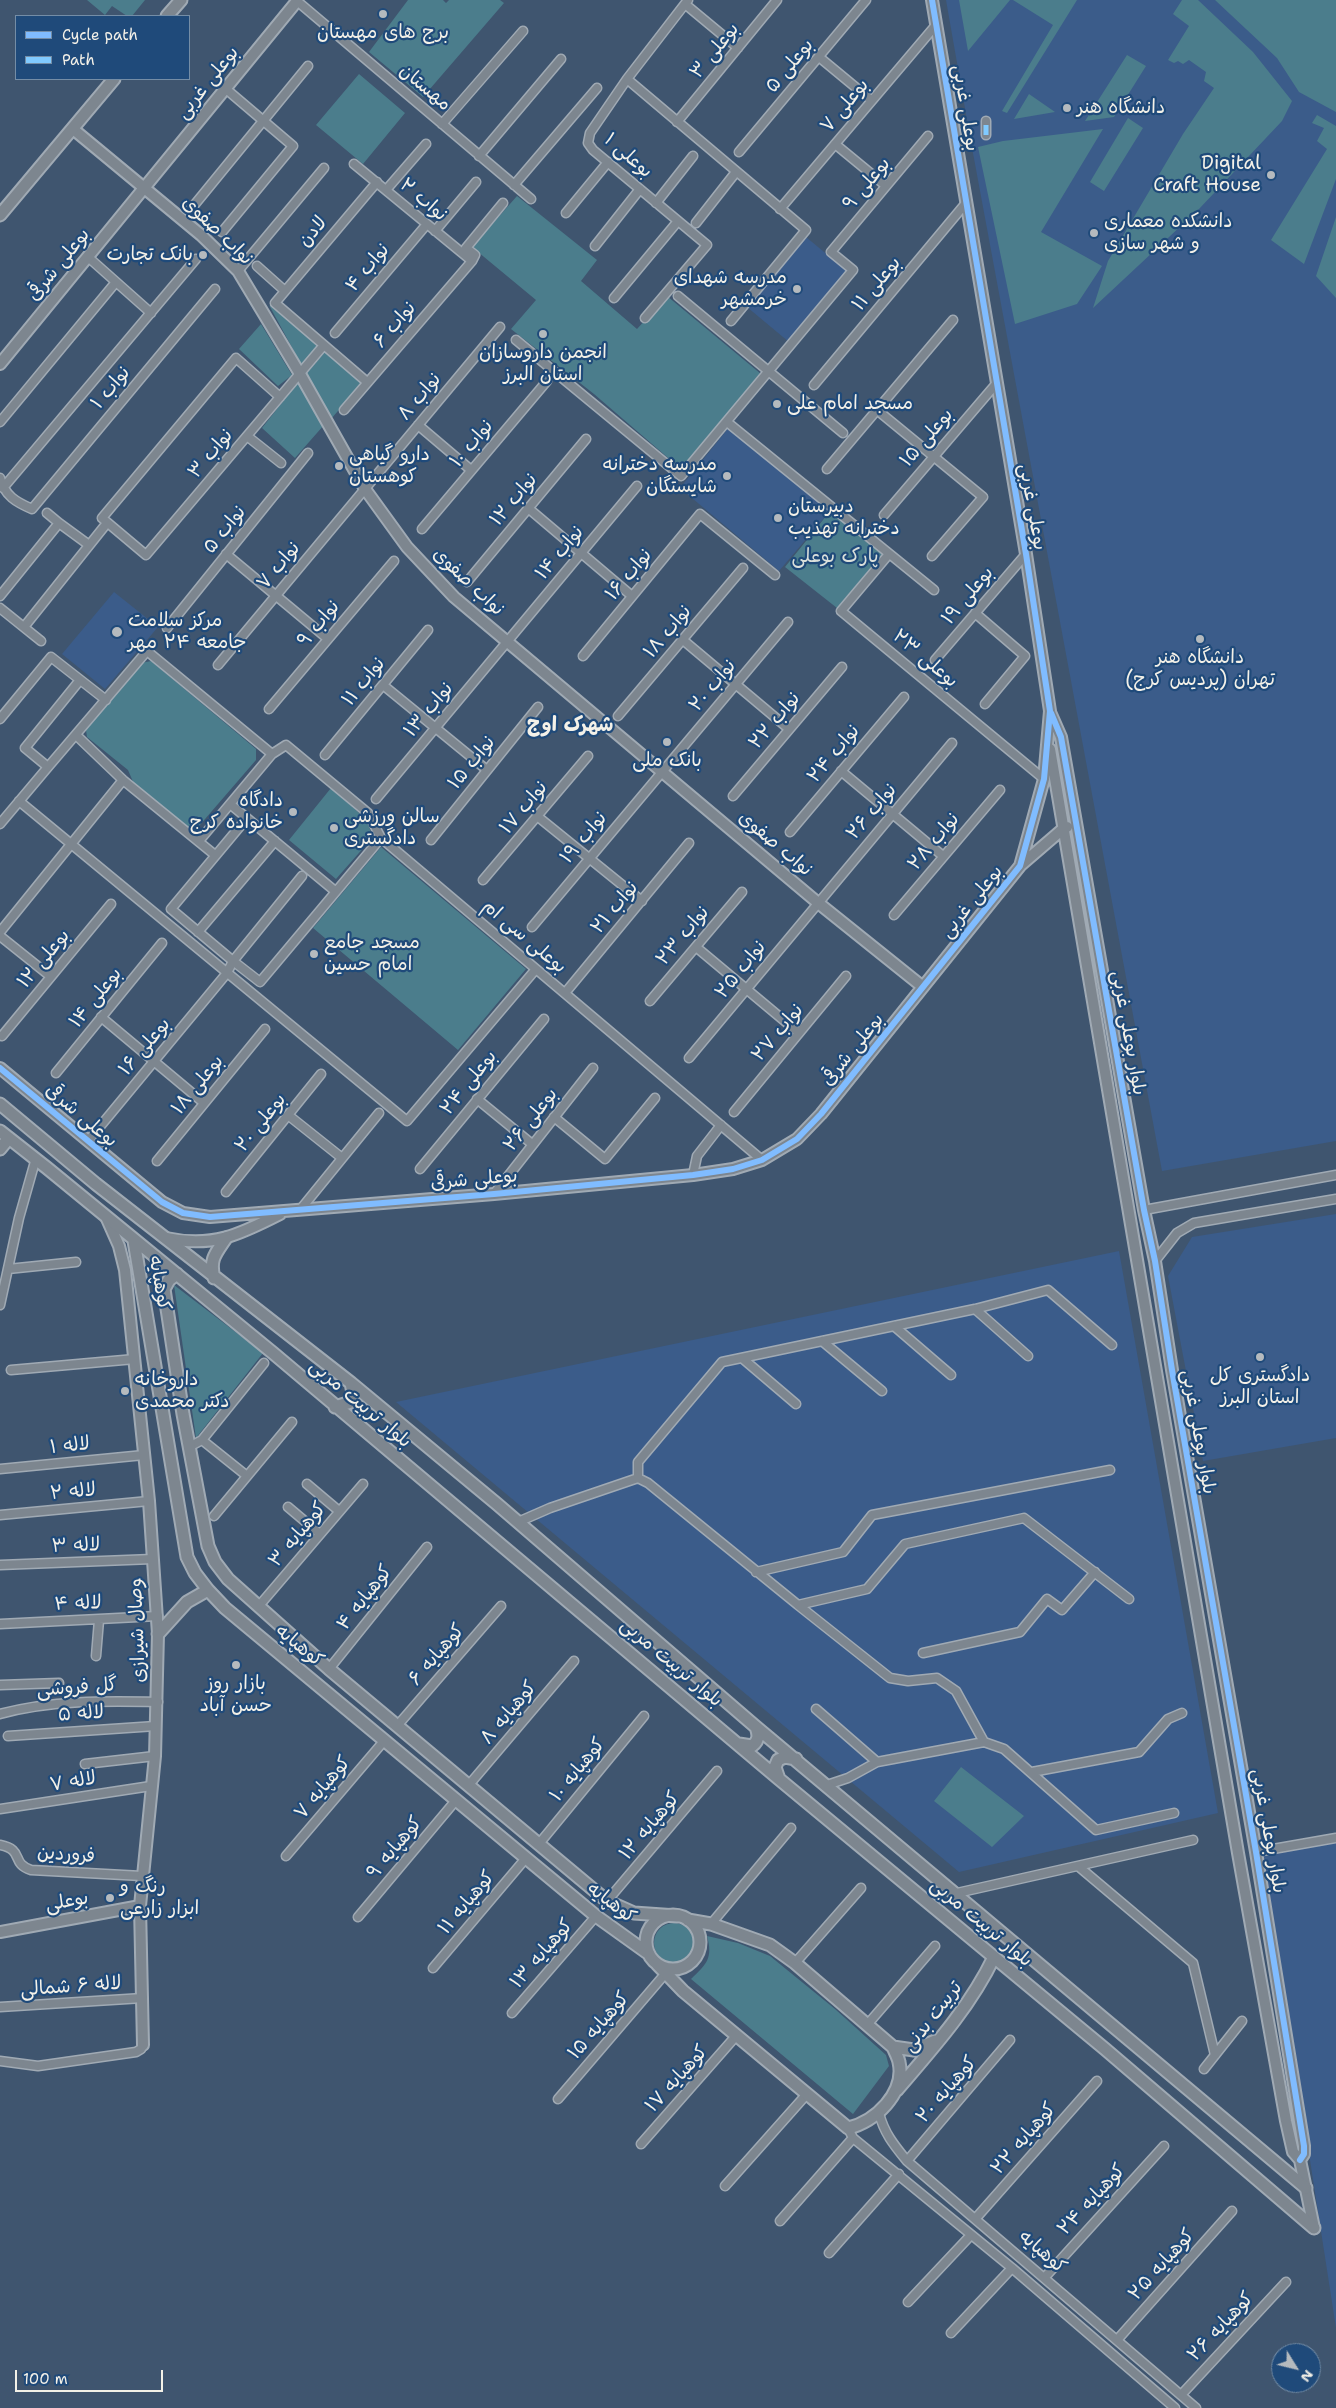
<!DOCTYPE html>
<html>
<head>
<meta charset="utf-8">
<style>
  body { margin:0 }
  #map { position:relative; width:1336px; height:2408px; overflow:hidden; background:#3f556f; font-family:"Shantell Sans",sans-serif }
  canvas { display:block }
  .legend { position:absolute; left:15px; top:15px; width:175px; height:65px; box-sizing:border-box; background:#1f4a7a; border:1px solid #748da6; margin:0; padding:6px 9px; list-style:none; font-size:15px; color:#f4f1e8 }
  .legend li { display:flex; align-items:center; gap:10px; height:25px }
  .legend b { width:25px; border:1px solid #748da6 }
  .north { position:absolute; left:1271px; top:2343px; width:50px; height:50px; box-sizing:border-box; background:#1f4a7a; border:1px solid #748da6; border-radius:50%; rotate:126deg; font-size:14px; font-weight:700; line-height:20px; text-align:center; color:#f4f1e8 }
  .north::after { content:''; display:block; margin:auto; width:18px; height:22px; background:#b5babe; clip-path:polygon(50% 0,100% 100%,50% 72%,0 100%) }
  .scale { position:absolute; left:15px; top:2370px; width:148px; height:22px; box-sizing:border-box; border:2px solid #f4f1e8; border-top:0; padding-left:6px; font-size:15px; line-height:18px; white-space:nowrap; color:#f4f1e8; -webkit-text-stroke:4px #1f4a7a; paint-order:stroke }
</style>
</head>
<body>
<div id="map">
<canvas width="1336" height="2408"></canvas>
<ul class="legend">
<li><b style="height:6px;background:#80bcff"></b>Cycle path</li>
<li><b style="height:6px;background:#80caff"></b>Path</li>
</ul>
<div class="north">N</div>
<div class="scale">100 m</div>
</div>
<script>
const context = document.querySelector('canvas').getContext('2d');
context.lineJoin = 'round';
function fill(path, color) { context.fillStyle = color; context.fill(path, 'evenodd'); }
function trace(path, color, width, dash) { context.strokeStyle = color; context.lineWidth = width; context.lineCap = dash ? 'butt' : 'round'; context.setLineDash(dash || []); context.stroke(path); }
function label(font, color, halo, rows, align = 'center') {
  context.font = font + ' "Shantell Sans","Playpen Sans Arabic",sans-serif'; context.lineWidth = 4.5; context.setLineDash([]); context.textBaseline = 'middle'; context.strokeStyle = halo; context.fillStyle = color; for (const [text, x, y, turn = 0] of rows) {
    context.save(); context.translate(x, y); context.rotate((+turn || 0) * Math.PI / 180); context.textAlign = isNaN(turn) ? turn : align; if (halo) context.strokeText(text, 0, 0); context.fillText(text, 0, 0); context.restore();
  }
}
fill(new Path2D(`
  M946,0h390v1141l-174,30 -192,-1034z
  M806,237l41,34 -58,71 -42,-35z
  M730,426l101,84 -52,61 -99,-83z
  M114,592l44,35 -53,62 -43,-35z
  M1336,1214v224l-133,23 -35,-185 24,-39z
  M1119,1251l99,562 -259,59 -563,-470z
  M1336,1839v489l-74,-478z`), '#3b5c8a');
fill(new Path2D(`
  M87,0h58l-13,16h-5l-15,-10 -7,9z
  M408,0h35l3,3 3,-3h51l4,3 -81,94 -54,-45z
  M959,0h51l-42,51z
  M1013,0h64l-70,113 -5,-2 51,-86z
  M1182,0h16l55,52 39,49 -10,20 -83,88 -106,99 15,-47 75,-127 31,-46 -10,-7 2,-9 -17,-12 -6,4 -5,-3 -4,2 -6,-3 21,-34 -16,-12z
  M1215,0h121v112l-37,-20 -22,-34z
  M1127,55l19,11 -32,51 -29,4z
  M359,74l46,39 -42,51 -47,-39z
  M1029,94l26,18 -41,7z
  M1317,115l19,11v53l-32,85 -33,-24 56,-91 -10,-8 7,-13 -12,-5z
  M1128,118l15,10 -39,63 -14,-9z
  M1103,129l-62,103 61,34 -25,38 -62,20 -37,-177 25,-6z
  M517,196l80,64 -16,21 56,48 30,-33 94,78 -80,95 -87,-75 -83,-65 25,-29 -64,-53z
  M1336,217v81l-20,-22z
  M269,305l50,41 -17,20z
  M261,324l31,51 -14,11 -39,-37z
  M325,352l38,30 -32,37 -25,-45z
  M299,381l25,44 -29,33 -33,-30z
  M831,510l52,43 -46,55 -52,-41z
  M151,661l105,88v11l-57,66 -12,1 -53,-43 -6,-14 -41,-33 -1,-7 55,-67z
  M331,788l35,31 7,18 -37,42 -47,-39z
  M381,847l145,122 -68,81 -145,-122z
  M174,1285l89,68 -67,85z
  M961,1767l63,49 -32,31 -58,-46z
  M654 1943a20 20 0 1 1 40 0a20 20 0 1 1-40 0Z
  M707,1936l31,7 32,13 65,53 51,46 3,11 -36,48 -162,-135c16,-15 22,-21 16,-43z`), '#4b7d8c');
const minor = new Path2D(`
  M297,1l234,198
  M685,4l53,44
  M819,57l52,43
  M627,79l179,151 -75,91
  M677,122l100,-122
  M442,124l81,-93
  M986,135v-14
  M835,144l51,42
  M739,152l127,-152
  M479,156l82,-97
  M354,164l118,97
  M514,185l83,-97
  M386,190l40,-46
  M656,203l37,-47
  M191,209l117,-143
  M780,209l156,-184
  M566,213l42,-51
  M696,223l40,-51
  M435,231l41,-49
  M222,232l71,-86 -67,-57
  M595,246l45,-57
  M88,257l63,56
  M257,266l28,25
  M238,271l86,-103
  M678,296l165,137
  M614,298l64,-77
  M645,318l62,-73 -114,-95 -5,-7 2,-10 37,-54 61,-79
  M335,333l92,-109
  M516,340l165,136 172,-206 -22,-18 97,-116
  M367,382l-92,-79 102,-121
  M814,385l152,-182
  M280,397l-44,-39 -134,160 44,37 178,-210
  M344,410l128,-149 3,-6 -9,-7 37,-45
  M877,410l106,87 -51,59
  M0,422l116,-140
  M727,422l207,168
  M418,425l53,45
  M247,436l34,27
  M827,469l126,-149
  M0,478c5,18 16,24 32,31l183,-220
  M3,488l193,-229
  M528,508l104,88
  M47,513l12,10
  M884,515l112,-131
  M422,529l125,-148
  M226,554l102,85
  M889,554l-48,57 203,168
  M467,582l119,-143
  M0,596l59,-73 30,22
  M0,608l41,33
  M975,613l50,43 -40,48
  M24,627l83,-104
  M167,628l141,-175
  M683,640l106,89
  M583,656l117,-142 75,61
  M935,660l91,-106
  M218,665l282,-338
  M80,680l-55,68 23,19 99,-116 125,103
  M383,685l104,85
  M269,709l125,-148
  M618,716l125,-148
  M0,719l51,-62 55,43
  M76,735l47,45 92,75
  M325,755l103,-125
  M841,771l102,85
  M733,796l109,-129
  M376,799l261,-313
  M19,801l388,320 129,-152
  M230,804l105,87
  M537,816l105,85
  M0,824l48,-57
  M790,832l114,-135
  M431,840l107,-133
  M199,841l73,-87 14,-9 82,68 13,25 381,322
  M302,876l-69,85 27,21 121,-144
  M483,880l105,-124
  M894,915l106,-125
  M532,927l256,-305
  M0,932l123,-152
  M198,932l77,-91
  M0,936l50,40
  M696,947l103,86
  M565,993l124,-150
  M650,1001l92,-109
  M101,1017l103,86
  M2,1036l109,-132
  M689,1058l263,-315
  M56,1073l106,-130
  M477,1099l55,45
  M734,1112l112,-136
  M288,1115l54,43
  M554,1117l51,42 50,-61
  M88,1141l139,-168 6,-12 -62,-52 76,-91
  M157,1161l108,-132
  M420,1169l124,-150
  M693,1175l4,-19 24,-31
  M226,1192l95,-118
  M494,1194l99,-126
  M300,1210l79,-97
  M1144,1210l192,-35
  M1155,1261l22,-28 17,-10 142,-24
  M8,1269l68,-7
  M0,1305l19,-87 17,-60
  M975,1309l53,47
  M894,1326l57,49
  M822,1341l60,50
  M742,1358l54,46
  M11,1370l124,-11
  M202,1440l45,36
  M189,1447l13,-7 62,-77
  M0,1469l144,-14
  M638,1478v-16l84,-100 253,-53 73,-19 64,55
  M307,1484l32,27
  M288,1507l32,27
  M0,1515l149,-14
  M214,1516l78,-94
  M518,1522l32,-14 88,-30 10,5 150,122 69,-16 38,-45 119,-26 105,81
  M0,1565l153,-6
  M756,1572l87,-20 29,-37 238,-45
  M798,1605l92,73 18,3 29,-3 19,13 28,51
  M258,1607l105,-123
  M0,1624l158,-8
  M923,1653l97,-21 27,-33 15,11 33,-38
  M96,1656l3,-36
  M329,1669l98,-122
  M0,1685l59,-2
  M816,1709l61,53
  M0,1714c51,-14 105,-13 158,-12
  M397,1726l104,-120
  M8,1736l148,-10
  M85,1764l70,-8
  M1032,1772l107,-20 29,-33 14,-6
  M827,1785l21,-7 29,-16 107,-20 20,7 92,81 78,-17
  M468,1786l106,-125
  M0,1809l151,-23
  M0,1845c25,5 10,18 31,25l111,6
  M538,1845l106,-129
  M1256,1852l80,-14
  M286,1856l98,-115
  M1078,1866l115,97 22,92
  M957,1893l236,-53
  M607,1901l110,-130
  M358,1917l99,-118
  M711,1924l80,-96
  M795,1963l66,-75
  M433,1968l93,-110
  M0,2007l143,-9
  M512,2013l84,-97
  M867,2025l68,-79
  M0,2061l38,5 98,-14 5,-3 2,-4
  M1204,2069l38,-48
  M558,2099l107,-125
  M879,2113c5,20 15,32 28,48l289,247
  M848,2128l5,10 159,130 163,140
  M641,2144l95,-108
  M907,2161l103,-121
  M725,2186l81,-91
  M976,2218l121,-137
  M780,2221l73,-83
  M829,2253l70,-79
  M1045,2277l119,-131
  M908,2302l63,-67
  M951,2333l61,-65
  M1117,2340l115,-129
  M1181,2395l105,-113`);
const tertiary = new Path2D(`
  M73,129l128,106 37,36 62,103 65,115 42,58 47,50 363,305 106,85
  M0,364l297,-363
  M1050,712l11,25 83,473 11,51 17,109 84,482 48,294v8l-4,6
  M1050,749l188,1104 48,268 7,31 7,8
  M1021,865l43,-37 3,-1
  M0,1068l162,134 21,11 27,4 284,-23 199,-19 40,-6 29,-9 35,-21 24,-25 199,-248 24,-87 6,-68 -24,-157 -94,-554
  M107,1219l12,27 6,24 24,231 9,133 -3,122 -15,150 3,139
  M166,1238c46,10 73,-3 114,-24
  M0,1932l140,-26
  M1300,2160l14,68`);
const secondary = new Path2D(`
  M167,16l14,-16
  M0,215l114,-136
  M0,1104l96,80 255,199 146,121 259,223 550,461
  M0,1131l47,37 226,185 506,426 326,270 209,179
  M0,1149l9,-11
  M134,1241l53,316 8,16 13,17 17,18 301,250 70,58 53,38
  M177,1274l-8,6 -5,9 19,125 25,132 7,16 13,17 101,90 278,232 27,12 43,3
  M214,1278c-5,-19 2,-25 12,-40
  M335,1407l16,-5 2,-9 -2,-10
  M158,1634l29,-32 21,-12
  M739,1744l13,2c7,-5 7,-11 4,-19
  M779,1779l-4,-12 3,-7 7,-3 11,2
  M646 1942a27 27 0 1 1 54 0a27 27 0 1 1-54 0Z
  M657,1964l26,27 165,137c27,-6 58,-35 51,-66 -1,-5 -4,-10 -6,-15l-98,-84 -25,-18 -59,-21 -23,-4
  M893,2047l21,3 21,-9
  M897,2090c36,-42 73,-83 97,-133`);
trace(minor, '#a0aab4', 11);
trace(tertiary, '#a0aab4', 14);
trace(secondary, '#a0aab4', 15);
trace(minor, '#7d868f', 8);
trace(tertiary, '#7d868f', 10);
trace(secondary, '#7d868f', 11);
trace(new Path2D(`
  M986,135v-14`), '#80caff', 5, [10, 5]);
trace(new Path2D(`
  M1051,713l10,24 83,473 11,51 17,109 84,482 48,294v8l-4,6
  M0,1068l162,134 21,11 27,4 284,-23 199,-19 40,-6 29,-9 35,-21 24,-25 199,-248 24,-87 6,-68 -24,-157 -94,-554`), '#80bcff', 6);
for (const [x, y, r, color] of [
  [383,14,5,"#b5babe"],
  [1067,108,5,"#b5babe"],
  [1271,175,5,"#b5babe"],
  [1094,233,5,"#b5babe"],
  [203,255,5,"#b5babe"],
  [797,289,5,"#b5babe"],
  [543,334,5,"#b5babe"],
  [777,404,5,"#b5babe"],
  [339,466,5,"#b5babe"],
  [727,476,5,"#b5babe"],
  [778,518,5,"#b5babe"],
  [117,632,6,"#b5babe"],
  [1200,639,5,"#b5babe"],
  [667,742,5,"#b5babe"],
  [293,812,5,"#b5babe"],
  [334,828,5,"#b5babe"],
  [314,954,5,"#b5babe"],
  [1260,1357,5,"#b5babe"],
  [125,1391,5,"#b5babe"],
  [236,1665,5,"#b5babe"],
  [110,1898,5,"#b5babe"]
]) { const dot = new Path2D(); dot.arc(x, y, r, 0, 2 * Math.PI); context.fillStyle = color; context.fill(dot); trace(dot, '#1f4a7a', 2); }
label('19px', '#f4f1e8', '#1f4a7a', [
  ["برج های مهستان",383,33,"center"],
  ["دانشگاه هنر",1077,108],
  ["Digital",1261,164,"right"],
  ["Craft House",1261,186,"right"],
  ["دانشکده معماری",1104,222],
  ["و شهر سازی",1104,244],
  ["بانک تجارت",193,255,"right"],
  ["مدرسه شهدای",787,278,"right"],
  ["خرمشهر",787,300,"right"],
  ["انجمن داروسازان",543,353,"center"],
  ["استان البرز",543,375,"center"],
  ["مسجد امام علی",787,404],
  ["دارو گیاهی",349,455],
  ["کوهستان",349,477],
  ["مدرسه دخترانه",717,465,"right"],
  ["شایستگان",717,487,"right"],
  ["دبیرستان",788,507],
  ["دخترانه تهذیب",788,529],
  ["مرکز سلامت",128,621],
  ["جامعه ۲۴ مهر",128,643],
  ["دانشگاه هنر",1200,658,"center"],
  ["تهران (پردیس کرج)",1200,680,"center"],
  ["بانک ملی",667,761,"center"],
  ["دادگاه",283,801,"right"],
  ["خانواده کرج",283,823,"right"],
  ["سالن ورزشی",344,817],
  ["دادگستری",344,839],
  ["مسجد جامع",324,943],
  ["امام حسین",324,965],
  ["دادگستری کل",1260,1376,"center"],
  ["استان البرز",1260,1398,"center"],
  ["داروخانه",135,1380],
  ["دکتر محمدی",135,1402],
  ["بازار روز",236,1684,"center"],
  ["حسن آباد",236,1706,"center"],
  ["رنگ و",120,1887],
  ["ابزار زارعی",120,1909]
], 'left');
label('19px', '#f4f1e8', '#1f4a7a', [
  ["بوعلی ۳",715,51,-51],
  ["بوعلی ۵",790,66,-50],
  ["بوعلی غربی",208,83,-51],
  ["مهستان",425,88,40],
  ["بوعلی ۷",845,106,-50],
  ["بوعلی غربی",965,108,81],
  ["بوعلی ۱",628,156,41],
  ["بوعلی ۹",867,184,-50],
  ["نواب ۲",423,200,40],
  ["نواب صفوی",217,231,44],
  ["لادن",313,232,-50],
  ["بوعلی شرقی",59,265,-51],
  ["نواب ۴",368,268,-50],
  ["بوعلی ۱۱",877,284,-50],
  ["نواب ۶",395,325,-49],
  ["نواب ۱",111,388,-50],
  ["نواب ۸",420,397,-50],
  ["بوعلی ۱۵",927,438,-49],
  ["نواب ۱۰",472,444,-50],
  ["نواب ۳",211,454,-50],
  ["نواب ۱۲",514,500,-50],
  ["بوعلی غربی",1032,507,80],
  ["نواب ۵",225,530,-51],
  ["نواب ۱۴",560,553,-50],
  ["نواب ۷",279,566,-50],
  ["نواب ۱۶",629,575,-50],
  ["نواب صفوی",468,582,43],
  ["بوعلی ۱۹",968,596,-50],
  ["نواب ۹",319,624,-50],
  ["نواب ۱۸",668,632,-50],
  ["بوعلی ۲۳",925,659,40],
  ["نواب ۱۱",364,682,-51],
  ["نواب ۲۰",713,686,-50],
  ["نواب ۱۳",429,710,-50],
  ["نواب ۲۲",775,721,-50],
  ["نواب ۲۴",834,754,-50],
  ["نواب ۱۵",472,763,-51],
  ["نواب ۱۷",524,808,-50],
  ["نواب ۲۶",872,812,-50],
  ["نواب ۱۹",584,838,-50],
  ["نواب ۲۸",934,842,-50],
  ["نواب صفوی",775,844,40],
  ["بوعلی غربی",972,902,-51],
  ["نواب ۲۱",615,908,-50],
  ["نواب ۲۳",683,936,-50],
  ["بوعلی سی ام",524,937,40],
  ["بوعلی ۱۲",44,959,-50],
  ["نواب ۲۵",741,970,-51],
  ["بوعلی ۱۴",96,998,-51],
  ["نواب ۲۷",778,1033,-50],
  ["بلوار بوعلی غربی",1128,1033,80],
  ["بوعلی ۱۶",145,1047,-50],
  ["بوعلی شرقی",853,1050,-51],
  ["بوعلی ۲۴",469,1083,-51],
  ["بوعلی ۱۸",198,1085,-51],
  ["بوعلی شرقی",81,1116,40],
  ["بوعلی ۲۶",531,1120,-52],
  ["بوعلی ۲۰",261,1123,-51],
  ["بوعلی شرقی",474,1180,-5],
  ["کوهپایه",159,1283,80],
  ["بلوار تربیت مربی",360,1404,40],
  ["بلوار بوعلی غربی",1198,1432,80],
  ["لاله ۱",70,1446,-6],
  ["لاله ۲",73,1492,-5],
  ["کوهپایه ۳",298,1535,-50],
  ["لاله ۳",76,1546,-2],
  ["کوهپایه ۴",365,1598,-52],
  ["لاله ۴",78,1604,-2],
  ["وصال شیرازی",138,1630,-92],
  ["کوهپایه",299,1646,39],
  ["کوهپایه ۶",437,1655,-49],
  ["بلوار تربیت مربی",671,1663,40],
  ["گل فروشی",77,1688,-4],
  ["کوهپایه ۸",509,1713,-50],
  ["لاله ۵",81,1714,-4],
  ["کوهپایه ۱۰",578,1770,-51],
  ["لاله ۷",73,1782,-9],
  ["کوهپایه ۷",323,1788,-50],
  ["کوهپایه ۱۲",650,1826,-50],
  ["بلوار بوعلی غربی",1268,1831,80],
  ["کوهپایه ۹",395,1848,-50],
  ["فروردین",66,1855,4],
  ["بوعلی",67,1902,-10],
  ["کوهپایه ۱۱",467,1903,-50],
  ["کوهپایه",611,1903,37],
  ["بلوار تربیت مربی",981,1923,40],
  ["کوهپایه ۱۳",542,1954,-49],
  ["لاله ۶ شمالی",71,1987,-4],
  ["تربیت بدنی",933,2017,-52],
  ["کوهپایه ۱۵",599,2026,-49],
  ["کوهپایه ۱۷",677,2079,-48],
  ["کوهپایه ۲۰",947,2090,-49],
  ["کوهپایه ۲۲",1024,2139,-49],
  ["کوهپایه ۲۴",1092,2200,-47],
  ["کوهپایه",1042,2252,41],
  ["کوهپایه ۲۵",1162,2265,-48],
  ["کوهپایه ۲۶",1221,2327,-47]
]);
label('19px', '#dbe0db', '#1f4a7a', [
  ["پارک بوعلی",835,557]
]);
label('bold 20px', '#f4f1e8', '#1f4a7a', [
  ["شهرک اوج",570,726]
]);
</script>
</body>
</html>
